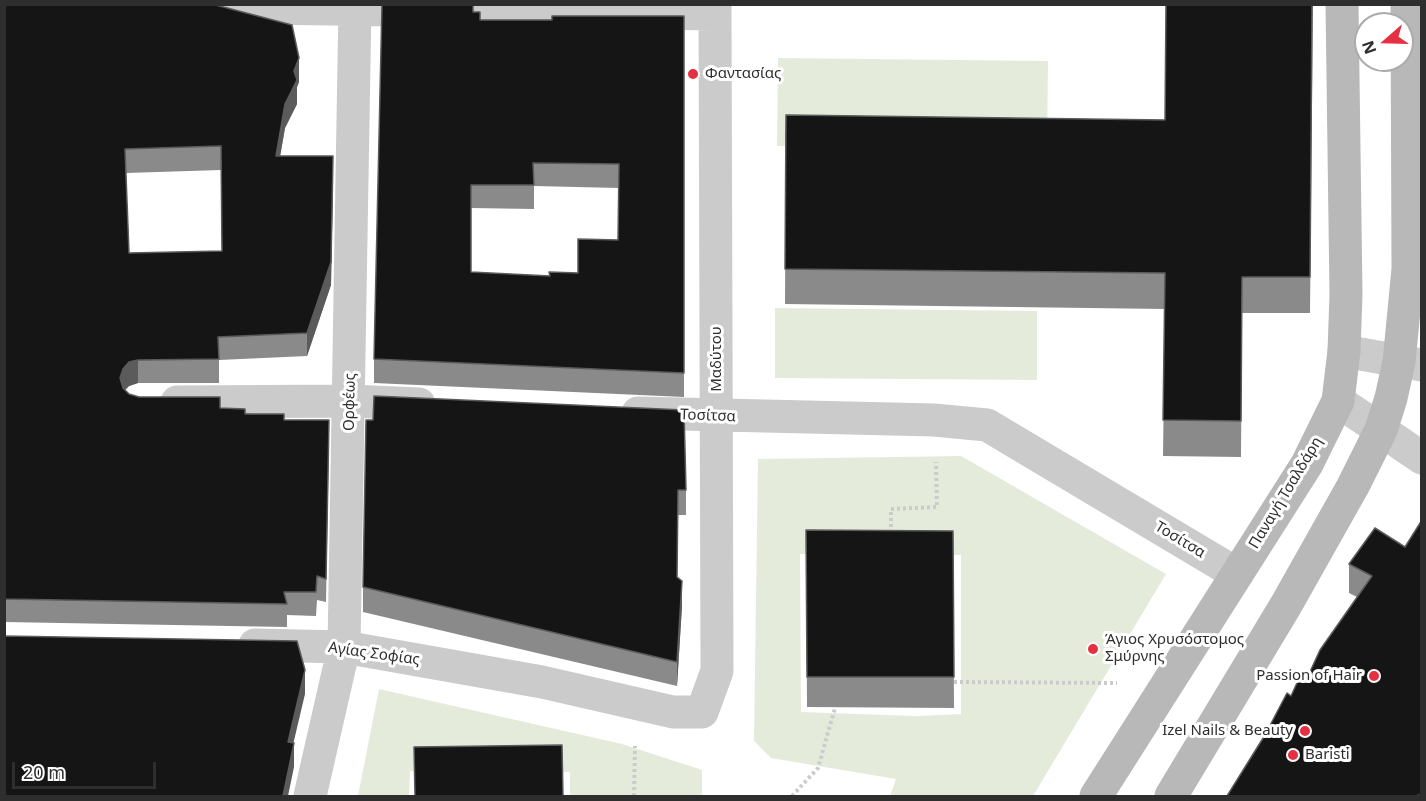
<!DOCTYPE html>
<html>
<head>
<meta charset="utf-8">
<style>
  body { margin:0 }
  #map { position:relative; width:1426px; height:801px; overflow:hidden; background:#fff; font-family:"Noto Sans",sans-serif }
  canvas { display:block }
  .frame { position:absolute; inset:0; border:6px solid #2e2e2e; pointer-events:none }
  .north { position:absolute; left:1354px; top:12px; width:60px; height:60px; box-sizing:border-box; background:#fff; border:2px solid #ababab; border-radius:50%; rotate:250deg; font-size:16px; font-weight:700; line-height:24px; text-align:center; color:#2e2e2e }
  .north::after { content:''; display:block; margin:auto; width:21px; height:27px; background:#e53041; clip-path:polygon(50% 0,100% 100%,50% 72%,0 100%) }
  .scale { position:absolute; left:12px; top:762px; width:144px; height:27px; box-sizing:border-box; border:3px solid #2e2e2e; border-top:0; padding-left:8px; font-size:18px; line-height:21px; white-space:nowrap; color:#2e2e2e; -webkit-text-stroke:4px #fff; paint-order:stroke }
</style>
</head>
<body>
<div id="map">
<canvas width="1426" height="801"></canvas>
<div class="frame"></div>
<div class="north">N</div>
<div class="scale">20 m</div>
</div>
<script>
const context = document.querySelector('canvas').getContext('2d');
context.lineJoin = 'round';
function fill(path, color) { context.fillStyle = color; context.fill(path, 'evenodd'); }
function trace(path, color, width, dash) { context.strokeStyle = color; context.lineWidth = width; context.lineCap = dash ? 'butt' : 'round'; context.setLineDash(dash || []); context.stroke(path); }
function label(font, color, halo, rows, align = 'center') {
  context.font = font + ' "Noto Sans",sans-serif'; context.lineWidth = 6; context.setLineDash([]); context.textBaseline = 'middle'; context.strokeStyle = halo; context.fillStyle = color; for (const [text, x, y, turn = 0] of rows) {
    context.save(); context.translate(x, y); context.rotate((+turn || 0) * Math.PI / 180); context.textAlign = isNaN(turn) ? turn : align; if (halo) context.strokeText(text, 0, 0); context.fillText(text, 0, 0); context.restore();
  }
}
fill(new Path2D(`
  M778,58l270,3 -1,88 -270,-3z
  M775,308l262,3v69l-262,-2z
  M961,456l205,118 -133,222h-143l6,-17 -125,-21 -17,-17 4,-282zM800,554l161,1v159l-45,2 -115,-4z
  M379,689l243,55 80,26v26h-132v-24l-160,-1 -1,25h-51z`), '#e4ebdb');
trace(new Path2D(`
  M891,533v-24l46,-2 -1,-45
  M954,682l163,1
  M634,796l1,-50
  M792,796l26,-28 17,-60`), '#cbcbcb', 4, [3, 3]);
trace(new Path2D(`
  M177,7l538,7
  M1344,351l78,14
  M1338,401l84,57
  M177,402l173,-1 69,3
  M638,413l296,7 53,5 250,149
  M255,645l89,2 198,35 131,30h29l15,-41 -2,-667
  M310,796l34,-149 11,-643`), '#cbcbcb', 33);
trace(new Path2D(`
  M1096,796l211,-332 31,-63 6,-50 2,-56 -4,-291
  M1171,796l115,-191 67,-119 28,-56 10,-32 8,-36 9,-93 -1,-265`), '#b8b8b8', 33);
fill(new Path2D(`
  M4,4l295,78 -2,5v17l-12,24 -5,28 53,24 -2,105 -24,71 -88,4v23h-81l-9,3 -4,4 4,4 10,3 81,11 64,12 45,24 -3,158 -9,-2 -1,16 -29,-1v12l-283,-5zM221,170l1,81 -93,2 -3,-80z
  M1313,4l-3,309h-68l-1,144 -78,-1 2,-147 -380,-5 1,-189 379,5z
  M473,12l7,8h72l132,-4v381l-310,-14v-24zM534,186l85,2 -1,52 -40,33 -29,3 -78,-4v-64l63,1z
  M373,420l313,70v25h-8l-1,62 5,29 -5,80 -314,-74v-25z
  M806,530l147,1 1,177 -147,-1z
  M1405,547l17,249h-195l64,-100 17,-20 49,-79 -8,-4v-29z`), '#8a8a8a');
fill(new Path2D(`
  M299,58v24l-2,5v17l-12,24 -9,52v-24l9,-52 9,-33z
  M333,180l-2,105 -24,71v-23z
  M138,360v23l-9,3 -6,6 -3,-14 3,-9 6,-7z
  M682,581v25l-5,80v-24z
  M305,670v24l-17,72v-24z
  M294,743v24l-6,29h-5z`), '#5b5b5b');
const building = new Path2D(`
  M4,4h208l80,21 7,33 -5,13 3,9 -12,24 -9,52h57l-2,106 -24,71 -89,4 1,22 -81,1 -9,2 -6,7 -3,9 3,10 6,6 10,3h81v11l25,1v5h39v6h45l-3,159 -9,-3 -1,16h-32l3,12 -283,-5zM221,146l1,105 -93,2 -4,-104z
  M382,4l91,1v7h7v8h72v-4h132v357l-310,-14zM533,163l86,1 -1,76 -40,-1v34l-29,-1 1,4 -79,-4v-87h63z
  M1166,4h146l-2,273h-68l-1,144 -78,-1 2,-147 -380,-4 1,-154 379,5z
  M374,396l310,14 2,80h-8l-1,87 5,4 -5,81 -314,-75 3,-167h7z
  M1422,520v276l-4,-1v1h-191l38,-61 22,-42 4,3 11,-24 6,4 12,-26 52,-74 -23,-12 26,-36 30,19z
  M806,530l147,1 1,146h-147z
  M4,636l293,5 8,29 -17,72 6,1 -11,53h-279z
  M562,745l1,51h-148l-1,-49z`);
fill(building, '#151515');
trace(building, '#5b5b5b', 1.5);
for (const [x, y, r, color] of [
  [693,74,6,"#e53041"],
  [1093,649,6,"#e53041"],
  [1374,676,6,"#e53041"],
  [1305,731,6,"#e53041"],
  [1293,755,6,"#e53041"]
]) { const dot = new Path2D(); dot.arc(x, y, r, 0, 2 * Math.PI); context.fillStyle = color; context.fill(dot); trace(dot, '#fff', 2); }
label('15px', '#2e2e2e', '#fff', [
  ["Φαντασίας",705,74],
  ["Άγιος Χρυσόστομος",1105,640],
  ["Σμύρνης",1105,657],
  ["Passion of Hair",1362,676,"right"],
  ["Izel Nails & Beauty",1293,731,"right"],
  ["Baristi",1305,755]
], 'left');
label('15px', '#2e2e2e', '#fff', [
  ["Μαδύτου",717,359,-90],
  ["Ορφέως",350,402,-89],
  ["Τοσίτσα",708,416,2],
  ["Παναγή Τσαλδάρη",1286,493,-59],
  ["Τοσίτσα",1180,540,31],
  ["Αγίας Σοφίας",374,654,8]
]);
</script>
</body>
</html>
